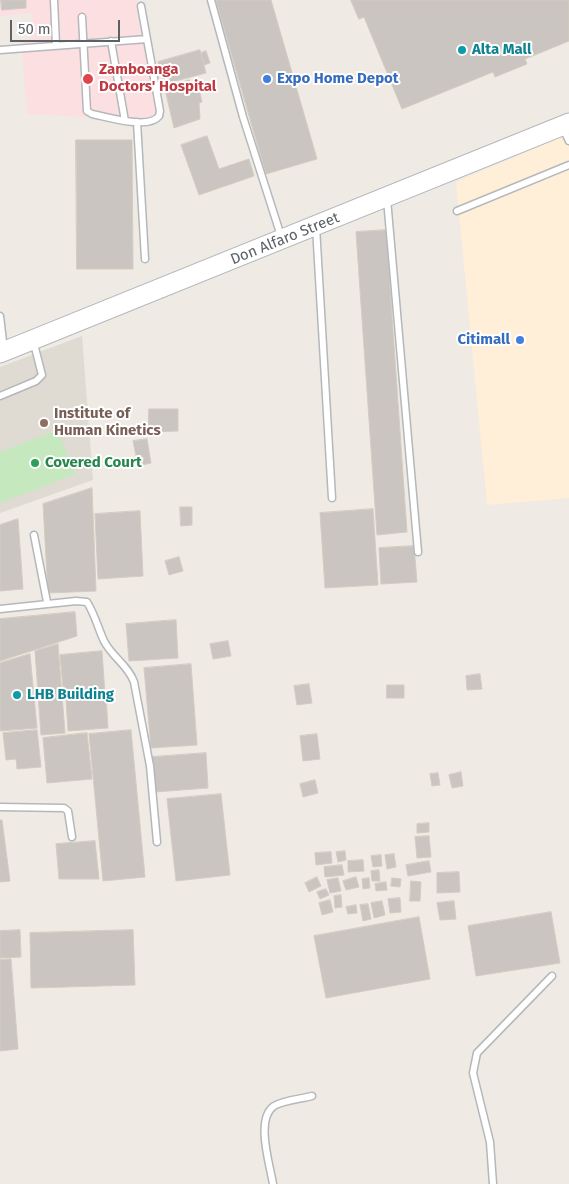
<!DOCTYPE html>
<html>
<head>
<meta charset="utf-8">
<style>
  body { margin:0 }
  #map { position:relative; width:569px; height:1184px; overflow:hidden; background:#efeae3; font-family:"Fira Sans",sans-serif }
  canvas { display:block }
  .scale { position:absolute; left:10px; top:20px; width:110px; height:22px; box-sizing:border-box; border:2px solid #5b6165; border-top:0; padding-left:6px; font-size:15px; line-height:18px; white-space:nowrap; color:#5b6165; -webkit-text-stroke:4px #fff; paint-order:stroke }
</style>
</head>
<body>
<div id="map">
<canvas width="569" height="1184"></canvas>
<div class="scale">50 m</div>
</div>
<script>
const context = document.querySelector('canvas').getContext('2d');
context.lineJoin = 'round';
function fill(path, color) { context.fillStyle = color; context.fill(path, 'evenodd'); }
function trace(path, color, width, dash) { context.strokeStyle = color; context.lineWidth = width; context.lineCap = dash ? 'butt' : 'round'; context.setLineDash(dash || []); context.stroke(path); }
function label(font, color, halo, rows, align = 'center') {
  context.font = font + ' "Fira Sans",sans-serif'; context.lineWidth = 4; context.setLineDash([]); context.textBaseline = 'middle'; context.strokeStyle = halo; context.fillStyle = color; for (const [text, x, y, turn = 0] of rows) {
    context.save(); context.translate(x, y); context.rotate((+turn || 0) * Math.PI / 180); context.textAlign = isNaN(turn) ? turn : align; if (halo) context.strokeText(text, 0, 0); context.fillText(text, 0, 0); context.restore();
  }
}
fill(new Path2D(`
  M569,134v364l-82,7 -31,-323z`), '#ffefd8');
fill(new Path2D(`
  M82,336l11,144 -93,33v-146z`), '#dfdad2');
fill(new Path2D(`
  M0,0h137l25,121 -135,-7 -6,-72 13,-5 -2,-24 -32,3z`), '#fcdfe1');
fill(new Path2D(`
  M57,430l18,44 -75,29v-51z`), '#c6e8be');
const building = new Path2D(`
  M1,0h25v8l-24,2z
  M216,0h55l46,159 -51,15z
  M351,0h218v41l-44,18 2,5 -32,13 -2,-5 -91,37 -38,-92 -5,2z
  M200,50l6,23 -42,11 -6,-22z
  M206,51l4,12 -6,2 -3,-12z
  M189,80l1,3h3l2,6h4l3,13 -3,1 1,16 -26,9 -9,-39z
  M207,136l12,33 30,-10 5,17 -55,19 -18,-50z
  M76,140h56l1,129h-56z
  M386,230l21,302 -30,3 -21,-303z
  M149,409h29v22l-29,1z
  M147,439l4,24 -13,3 -5,-25z
  M92,488l4,103 -48,2 -5,-89z
  M180,507h12v18l-11,1z
  M373,509l5,76 -53,3 -5,-75z
  M140,511l3,65 -45,3 -3,-65z
  M18,519l5,70 -23,2v-66z
  M414,546l3,36 -36,2 -2,-36z
  M179,557l4,14 -14,4 -4,-14z
  M75,612l2,24 -77,25v-42z
  M176,620l2,38 -49,3 -3,-37z
  M228,641l3,15 -18,3 -3,-15z
  M58,644l7,89 -24,2 -6,-84z
  M102,651l3,44 -41,3 -4,-43z
  M30,654l7,74 -37,3v-68z
  M191,664l6,81 -46,3 -7,-80z
  M480,674l2,15 -15,1 -1,-14z
  M309,684l3,19 -15,2 -3,-19z
  M387,685h17v13h-17z
  M106,696l2,32 -40,3 -2,-32z
  M37,730l4,37 -24,2 -1,-10 -10,1 -3,-27z
  M131,730l14,147 -42,4 -14,-147z
  M87,733l5,46 -45,4 -4,-45z
  M317,734l3,25 -17,2 -3,-25z
  M206,753l2,35 -53,4 -3,-35z
  M461,772l2,14 -11,2 -3,-13z
  M438,773l2,12 -8,1 -2,-12z
  M315,780l3,13 -15,4 -3,-13z
  M221,794l9,81 -54,6 -9,-82z
  M0,820h2l8,61 -10,1z
  M429,823v9l-12,1v-9z
  M429,836l2,21 -14,1 -2,-21z
  M95,841l4,38h-40l-3,-35z
  M345,851l1,9 -8,2 -2,-10z
  M331,852l1,11 -16,2 -1,-12z
  M394,854l2,13 -9,2 -2,-14z
  M381,855l1,11 -9,1 -2,-11z
  M363,860l1,11 -16,1v-11z
  M429,861l2,11 -23,4 -2,-11z
  M342,865l2,10 -19,2 -1,-10z
  M379,870l1,11h-8l-1,-10z
  M459,872l1,20 -23,1v-20z
  M317,877l4,9 -12,6 -4,-9z
  M356,877l3,10 -13,3 -3,-9z
  M338,878l3,13 -11,2 -3,-13z
  M369,878l1,10 -7,1 -1,-10z
  M392,878l9,1 -1,8 -9,-1z
  M411,881l10,1 -1,19h-10z
  M386,882l1,8 -11,1 -1,-7z
  M326,889l3,6 -9,4 -3,-7z
  M341,895l1,12 -7,1 -1,-12z
  M400,898l1,14 -11,1 -2,-14z
  M330,900l3,12 -11,3 -3,-12z
  M382,901l3,14 -11,3 -3,-15z
  M454,901l2,18 -16,1 -3,-17z
  M368,904l3,15 -8,2 -3,-16z
  M356,905l1,8 -9,1 -2,-7z
  M551,912l9,51 -84,13 -8,-50z
  M419,917l11,62 -104,19 -12,-62z
  M20,930l1,27 -21,1v-27z
  M133,930l2,55 -104,3 -1,-55z
  M11,959l7,90 -18,2v-91z`);
fill(building, '#cac5c0');
trace(building, '#d4cbc1', 1);
const lane = new Path2D(`
  M54,0l2,45
  M211,0l32,117 38,119
  M82,17l5,94 5,3c15,3 57,16 67,2l1,-5 -19,-105
  M111,41l14,80
  M0,50l147,-11
  M137,122l8,137
  M563,128l6,13
  M387,199l31,353
  M457,211l112,-46
  M316,227l16,271
  M0,316l4,34
  M0,396l36,-15 6,-6 -9,-35
  M34,535l13,67
  M0,609l76,-8 11,1c8,13 11,26 17,39 8,16 24,24 30,41l16,84 7,76
  M0,807l64,1 4,3 4,26
  M273,1184c-3,-19 -18,-65 1,-78 10,-6 27,-7 38,-10
  M493,1184l-3,-42 -17,-69 4,-20 75,-77`);
const secondary = new Path2D(`
  M0,353l569,-230`);
trace(lane, '#b4b8bb', 9);
trace(secondary, '#b2b8bc', 21);
trace(lane, '#fff', 6);
trace(secondary, '#fff', 19);
for (const [x, y, r, color] of [
  [462,50,5,"#0f9aa8"],
  [88,79,6,"#e0444e"],
  [267,79,5,"#3f7fe0"],
  [520,340,5,"#3f7fe0"],
  [44,423,5,"#8d6e63"],
  [35,463,5,"#2e9e5b"],
  [17,695,5,"#0f9aa8"]
]) { const dot = new Path2D(); dot.arc(x, y, r, 0, 2 * Math.PI); context.fillStyle = color; context.fill(dot); trace(dot, '#fff', 2); }
label('bold 15px', '#0d838f', '#fff', [
  ["Alta Mall",472,50],
  ["LHB Building",27,695]
], 'left');
label('bold 15px', '#be3a42', '#fff', [
  ["Zamboanga",99,70],
  ["Doctors' Hospital",99,87]
], 'left');
label('bold 15px', '#366cbe', '#fff', [
  ["Expo Home Depot",277,79],
  ["Citimall",510,340,"right"]
], 'left');
label('15px', '#5b6165', '#fff', [
  ["Don Alfaro Street",285,239,-22]
]);
label('bold 15px', '#785e54', '#fff', [
  ["Institute of",54,414],
  ["Human Kinetics",54,431]
], 'left');
label('bold 15px', '#27864d', '#fff', [
  ["Covered Court",45,463]
], 'left');
</script>
</body>
</html>
